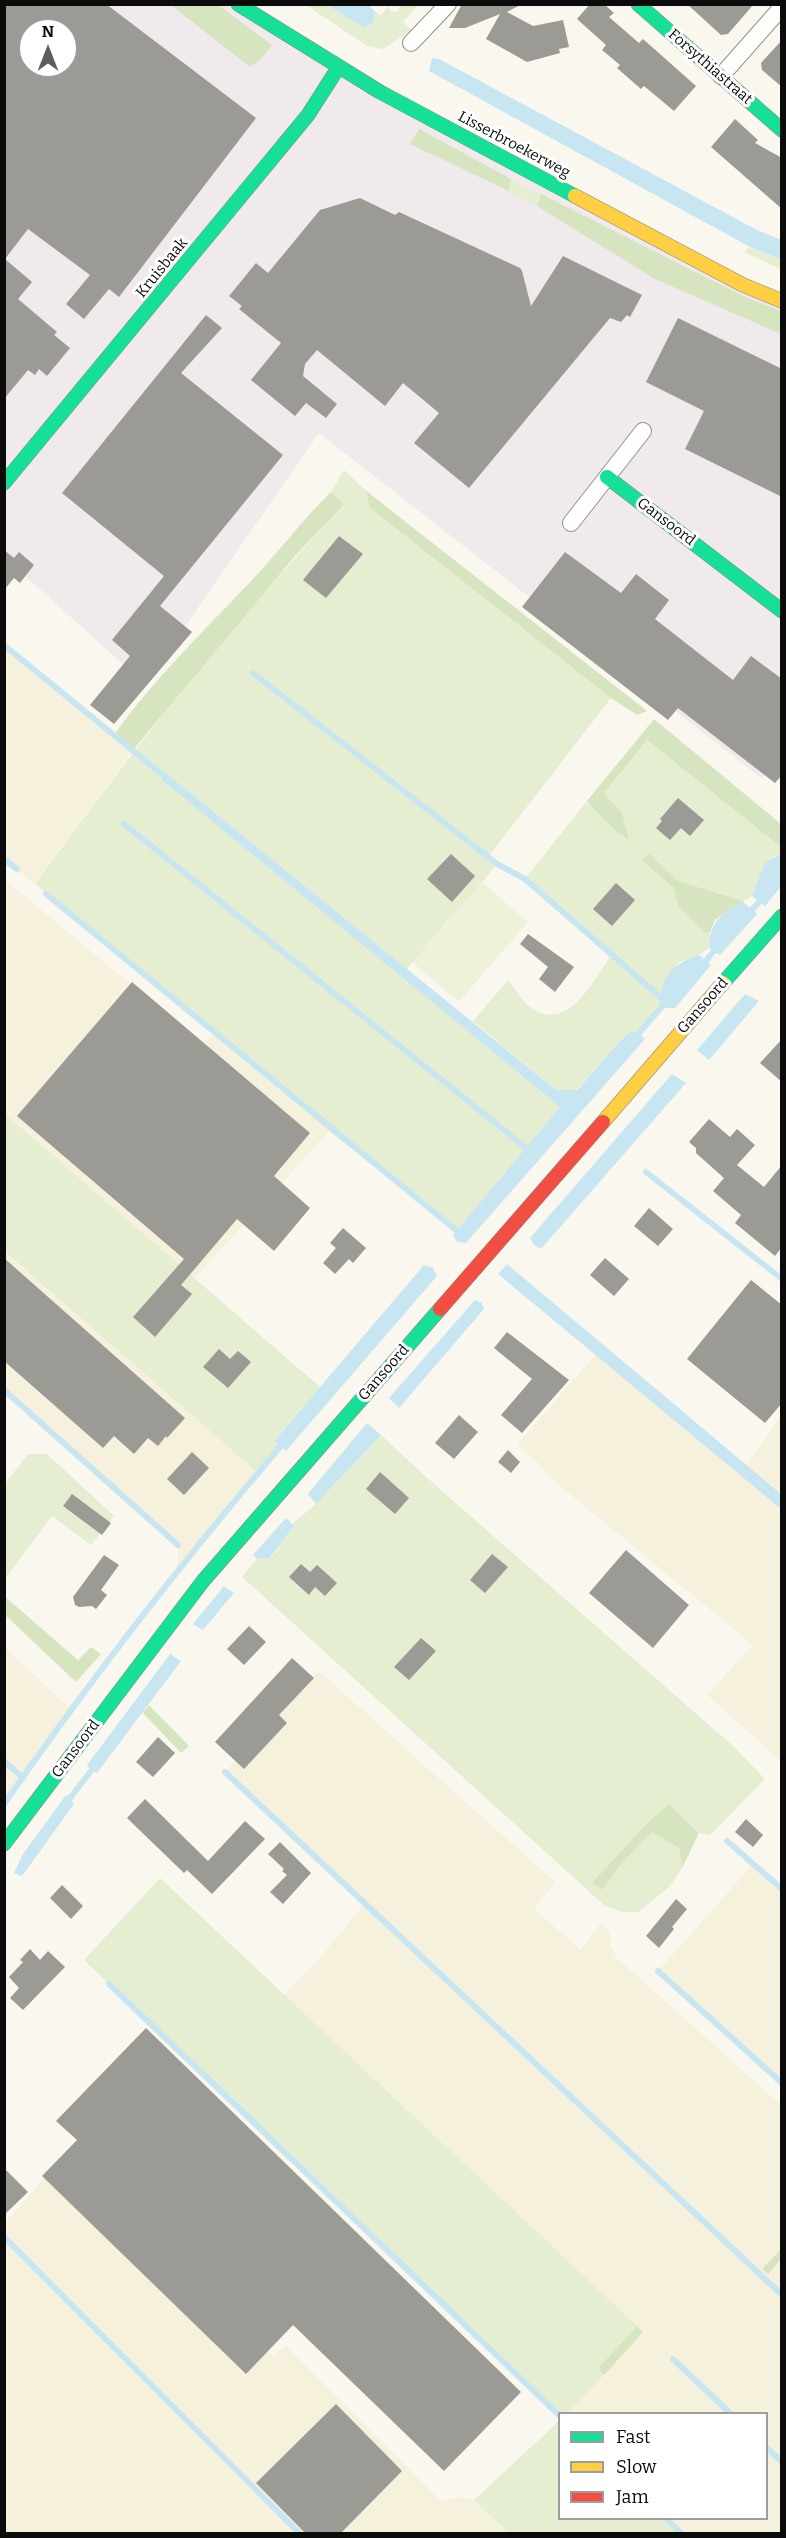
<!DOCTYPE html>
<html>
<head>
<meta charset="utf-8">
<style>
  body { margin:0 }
  #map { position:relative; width:786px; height:2538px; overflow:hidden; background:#faf7ef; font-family:Bitter,serif }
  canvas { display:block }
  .frame { position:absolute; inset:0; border:6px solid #0b0b0b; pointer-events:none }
  .legend { position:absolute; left:558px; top:2412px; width:210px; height:108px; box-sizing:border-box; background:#fff; border:2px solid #9d9d9d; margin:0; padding:8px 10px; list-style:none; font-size:18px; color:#0b0b0b }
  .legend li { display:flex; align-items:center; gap:12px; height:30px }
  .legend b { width:30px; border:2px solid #9d9d9d }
  .north { position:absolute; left:18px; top:18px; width:60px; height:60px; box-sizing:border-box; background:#fff; border:2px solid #9d9d9d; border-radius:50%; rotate:0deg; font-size:16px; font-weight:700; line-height:24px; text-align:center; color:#0b0b0b }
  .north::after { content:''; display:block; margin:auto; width:21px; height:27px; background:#5f5e5b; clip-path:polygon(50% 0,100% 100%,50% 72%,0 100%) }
</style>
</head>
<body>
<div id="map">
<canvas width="786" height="2538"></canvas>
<div class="frame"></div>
<ul class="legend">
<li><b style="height:8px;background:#16e098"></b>Fast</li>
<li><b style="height:8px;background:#ffcf43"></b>Slow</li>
<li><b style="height:8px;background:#f24e42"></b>Jam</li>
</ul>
<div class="north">N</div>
</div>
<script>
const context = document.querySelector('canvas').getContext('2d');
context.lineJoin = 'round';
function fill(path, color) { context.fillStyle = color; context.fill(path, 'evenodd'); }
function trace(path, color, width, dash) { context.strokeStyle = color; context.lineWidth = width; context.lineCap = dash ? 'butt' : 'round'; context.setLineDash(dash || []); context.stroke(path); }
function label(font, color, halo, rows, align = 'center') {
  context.font = font + ' Bitter,serif'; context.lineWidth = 6; context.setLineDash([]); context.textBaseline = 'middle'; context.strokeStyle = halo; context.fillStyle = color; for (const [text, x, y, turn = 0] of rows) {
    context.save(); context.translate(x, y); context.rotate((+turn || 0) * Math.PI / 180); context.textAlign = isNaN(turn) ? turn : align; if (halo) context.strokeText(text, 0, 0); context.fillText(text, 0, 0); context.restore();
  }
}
fill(new Path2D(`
  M5,5h230l546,293 1,465 -21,15 -442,-345 -174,251 -140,-126zM30,30h36v36h-36z`), '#f0eaec');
fill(new Path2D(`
  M4,647l129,103 -99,134 -29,-25z
  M4,879l198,165 10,-10 117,97 -135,148 -189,-165z
  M4,1252l254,221 -80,95v-23l-173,-155z
  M596,1354l185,155v252l-74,-66 46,-50 -205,-169 -12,-15 -19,-16z
  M781,1416v78l-34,-29z
  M5,1647l66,63 -66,94z
  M319,1671l236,211 -21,27 47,41 19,-26 10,8v14l7,12 164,147v428h-99l-16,-14 100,-1v-104l-199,-1 76,-81 -359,-337 35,-36 46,-56 -140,-131z
  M753,1864l25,22 3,-3v197l-123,-109z
  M65,2154l208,202 13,-10 155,155 22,-4 11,3 35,33 -504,1v-311z`), '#f6f1dc');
fill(new Path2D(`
  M306,5h21l37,23 8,-4 4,-11 5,2 8,-10 1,6 8,1 2,-7h18l-15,17 9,8 -29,19 -16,-3z
  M511,179l30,15 -4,12 -28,-15z
  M750,247l31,12v10l-37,-17z
  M344,470l21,20 5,18 241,190 -123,159 9,7 -43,54 -6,2 -41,49 -241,-196 -3,6 397,328 -103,124 -128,-100 -294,-247c96,-131 195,-261 309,-378l-13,-14z
  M647,740l134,107v6c-20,7 -19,26 -28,41 -4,7 -31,18 -38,27 -6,8 -5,18 -6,27l-10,7 -20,7 -15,22 -4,24 -21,25 -9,-1 -13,12 -41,46h-20l-83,-69 35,-41c7,9 15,23 25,29 35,23 60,-28 77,-52l-85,-78 62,-78 22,24 19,14 -6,-26 -18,-20z
  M5,1114l315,273 -46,53 6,7 -22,26 -253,-221z
  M381,1435l44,41 309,271 31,32 -55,56 -11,-2 -30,-29 -23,20 -54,59 10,7 21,-28 29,-30 27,16 3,20 -12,18 -32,26h-17l-17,-7 -362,-328 15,-18 14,-1 23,-32 -1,-3 23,-19z
  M28,1454h19l67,62 -23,29 -39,-29 -47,63v-95z
  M160,1878l477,448 -39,42 6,7 -37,38 -7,1 -1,1 -29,-27 -446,-428z
  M559,2421l1,97 106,1 16,14h-173l-35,-33z`), '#e5eed0');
fill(new Path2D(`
  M171,5h47l54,40 -11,14 -11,8z
  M419,129l92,50 -2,12 -99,-47z
  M541,194l202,102 38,15v23l-126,-55 -118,-73z
  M365,490l282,221 -10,4 -26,-17 -241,-190z
  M331,492l13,13 -49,51 -162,194 -19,-15c40,-56 90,-104 137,-154 28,-29 51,-61 80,-89z
  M654,719l127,105v23l-134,-107 -43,53 18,20 7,27 -20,-15 -22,-24z
  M649,854l29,27 64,20 -27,19 -5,12h-6l-25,-25 -6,-20 -31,-27z
  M4,1596l74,64 13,-13 10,7 -25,28 -71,-67z
  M149,1705l40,41 -8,7 -38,-40z
  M669,1804l30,29 -17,35 -3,-20 -27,-16 -29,30 -21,28 -10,-7 54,-59z
  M781,2249v10l-13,15 -6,-5z
  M637,2326l6,6 -39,43 -6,-7z`), '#d6e4bf');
fill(new Path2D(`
  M482,882l46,40 -69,80 -47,-40z`), '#eef2da');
fill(new Path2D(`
  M327,5h42l7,8 -4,11 -8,4z
  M432,58l7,1 318,171 24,10v19l-31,-12 -321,-176z
  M166,773l390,317h21l40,-46 13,-12 9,1 6,6 -179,204 -9,-1 -4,-7 107,-128 -398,-327z
  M781,853v34l-16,19 -13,-10 13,-33z
  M742,901l15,13 -37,41 -11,-7c2,-29 11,-31 33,-47z
  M699,955l12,10 -36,43h-15c0,-32 11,-43 39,-53z
  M745,994l14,7 -50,59 -12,-10z
  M672,1074l14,9 -145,166 -7,-4 -4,-7z
  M507,1264l274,230v15l-283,-235z
  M424,1265l9,3 4,8 -151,175 -12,-10z
  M475,1300l7,3 2,6 -85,99 -10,-10z
  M367,1423l14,12 -65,69 -8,-10z
  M286,1518l8,8 -24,32 -13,1 -4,-4z
  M224,1586l10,7 -31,37 -10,-6z
  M170,1654l11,7 -84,112 -6,-2 -4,-6z
  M66,1795l8,9 -52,72 -8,-3 9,-19z`), '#c8e6f1');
trace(new Path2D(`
  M4,645l160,131
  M253,673l244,191 28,15 140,122
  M124,824l401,323
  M4,859l13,10
  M46,894l411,337
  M747,915l15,-16
  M701,967l16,-20
  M639,1033l25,-29
  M646,1172l136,107
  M4,1390l174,155
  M4,1761l19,17
  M225,1772l557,523
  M70,1798l21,-27
  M4,1804c86,-124 178,-242 276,-357
  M727,1841l55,48
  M658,1971l124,112
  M109,1984l451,432
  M4,2237l296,297
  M673,2359l58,55
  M766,2447l16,15
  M666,2518l16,16`), '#c8e6f1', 6);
fill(new Path2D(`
  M4,4h102l150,114 -137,179 -10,-8 -25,30 -18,-15 24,-29 -62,-46 -23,30 27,23 -14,17 39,33 -3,3 16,13 -23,28 -8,-7 -4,6 -7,-5 -24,29zM30,30h42l-6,14v22h-36z
  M462,4h60l-15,8 26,14 30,-6 6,27 -10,2 1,4 -33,9 -41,-23 14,-25 -35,14h-16z
  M590,4h14l10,9 -5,4 30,26 4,-4 53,47 -22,25 -30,-25 -3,3 -24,-21 3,-3 -18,-15 4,-5 -29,-26z
  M687,4h67l-26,30 -7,1z
  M782,40v47l-20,-17 -1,-7z
  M735,119l23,21 -3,3 27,15v51l-71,-62z
  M360,198l35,17 4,-3 121,56 2,3 9,35 32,-50 79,39 -12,22 -3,-2 -6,7 -11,-4 -141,170 -55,-45 25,-30 -36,-30 -18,23 -68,-56 -12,14 -2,12 34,28 -11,14 -20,-15 -11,13 -44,-36 30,-37 -42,-34 3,-3 -13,-10 27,-33 12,10 52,-63z
  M206,315l16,13 -41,45 102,82 -123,151 32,26 -78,92 -24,-19 40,-49 -18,-16 52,-64 -102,-83z
  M678,318l104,51v128l-97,-48 19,-38 -58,-29z
  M339,536l24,18 -37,44 -23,-18z
  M4,550l10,8 5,-6 15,13 -14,18 -6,-5 -10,12z
  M565,552l56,41 15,-19 33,26 -14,19 78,61 18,-24 31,23v96l-7,8 -97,-75 -10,12 -146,-113z
  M678,798l26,22 -14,16 -9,-8 -11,12 -14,-12 6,-7 -2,-2z
  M451,854l24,22 -23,26 -25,-23z
  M616,883l19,17 -23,26 -19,-17z
  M528,934l46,33 -19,25 -16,-13 9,-12 -28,-23z
  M132,982l178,151 -36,43 36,32 -36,43 -37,-32 -56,66 11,9 -37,43 -22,-20 51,-58 -167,-143z
  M782,1039v43l-22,-19z
  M709,1119l21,18 7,-8 18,16 -18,20 27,22 18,-22v82l-7,9 -40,-33 6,-8 -28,-24 11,-13 -28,-25v-5l-7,-6z
  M649,1208l24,21 -15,17 -24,-20z
  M343,1228l23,20 -13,15 -4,-4 -14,15 -12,-11 13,-15 -6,-5z
  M4,1258l181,160 -18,20 -1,-2 -8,10 -10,-8 -14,16 -20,-18 -11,12 -99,-87z
  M605,1258l24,21 -15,17 -24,-21z
  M751,1280l31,25v98l-17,20 -78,-64z
  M507,1332l62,48 -47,53 -21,-18 31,-36 -38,-31z
  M219,1349l11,10 8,-8 13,11 -23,26 -25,-21z
  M459,1415l19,17 -24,27 -19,-16z
  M508,1450l12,12 -9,11 -13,-11z
  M192,1452l17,16 -25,27 -17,-16z
  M380,1472l29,26 -14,16 -29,-25z
  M72,1494l39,29 -9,12 -39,-29z
  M626,1550l63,55 -36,43 -64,-55z
  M492,1554l16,13 -23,26 -15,-13z
  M104,1555l15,10 -18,25 6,5 -11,14 -4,-3 -13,1 -4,-2 -2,-8z
  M301,1564l9,8 7,-7 20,18 -12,13 -10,-9 -6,8 -20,-18z
  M249,1626l17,16 -22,23 -17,-16z
  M421,1638l15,13 -27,29 -15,-13z
  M292,1658l22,20 -35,37 8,8 -43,46 -29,-27z
  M158,1737l17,16 -22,24 -17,-15z
  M145,1799l63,62 37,-40 20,18 -53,55 -25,-24 -3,3 -57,-55z
  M746,1819l17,16 -10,12 -18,-15z
  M280,1842l31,31 -28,31 -13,-12 17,-17 -5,-4 2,-2 -16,-15z
  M62,1885l21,21 -12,13 -21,-21z
  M676,1899l11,10 -15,18 2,2 -15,19 -13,-12z
  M30,1949l10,11 8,-9 17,16 -42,43 -13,-12 9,-10 -10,-11 14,-15 -3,-2z
  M146,2028l375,364 -77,79 -151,-146 -47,49 -204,-198 35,-36 -21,-19z
  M4,2168l24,24 -24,23z
  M336,2404l66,67 -62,63h-34l-50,-51z`), '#9c9a95');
const street = new Path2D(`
  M411,43l37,-39
  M721,76l61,-69
  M571,523l72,-92`);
const fast = new Path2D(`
  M238,4l142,88 195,104
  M638,4l144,126
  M607,477l175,134
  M4,483l304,-368 30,-47
  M723,983l59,-67
  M4,1844l199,-263 237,-272`);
const slow = new Path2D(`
  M575,196l168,89 39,16
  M603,1122l120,-139`);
const jam = new Path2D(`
  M440,1309l163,-187`);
trace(street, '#93918e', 18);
trace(fast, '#898884', 15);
trace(slow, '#898884', 15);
trace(jam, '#898884', 15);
trace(street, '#fefefd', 16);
trace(fast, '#16e098', 14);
trace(slow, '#ffcf43', 14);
trace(jam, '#f24e42', 14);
label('15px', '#0b0b0b', '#fff', [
  ["Forsythiastraat",710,67,41],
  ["Lisserbroekerweg",514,145,28],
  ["Kruisbaak",162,268,-51],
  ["Gansoord",666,522,37],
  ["Gansoord",703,1006,-49],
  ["Gansoord",384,1373,-49],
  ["Gansoord",76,1749,-53]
]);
</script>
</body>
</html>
